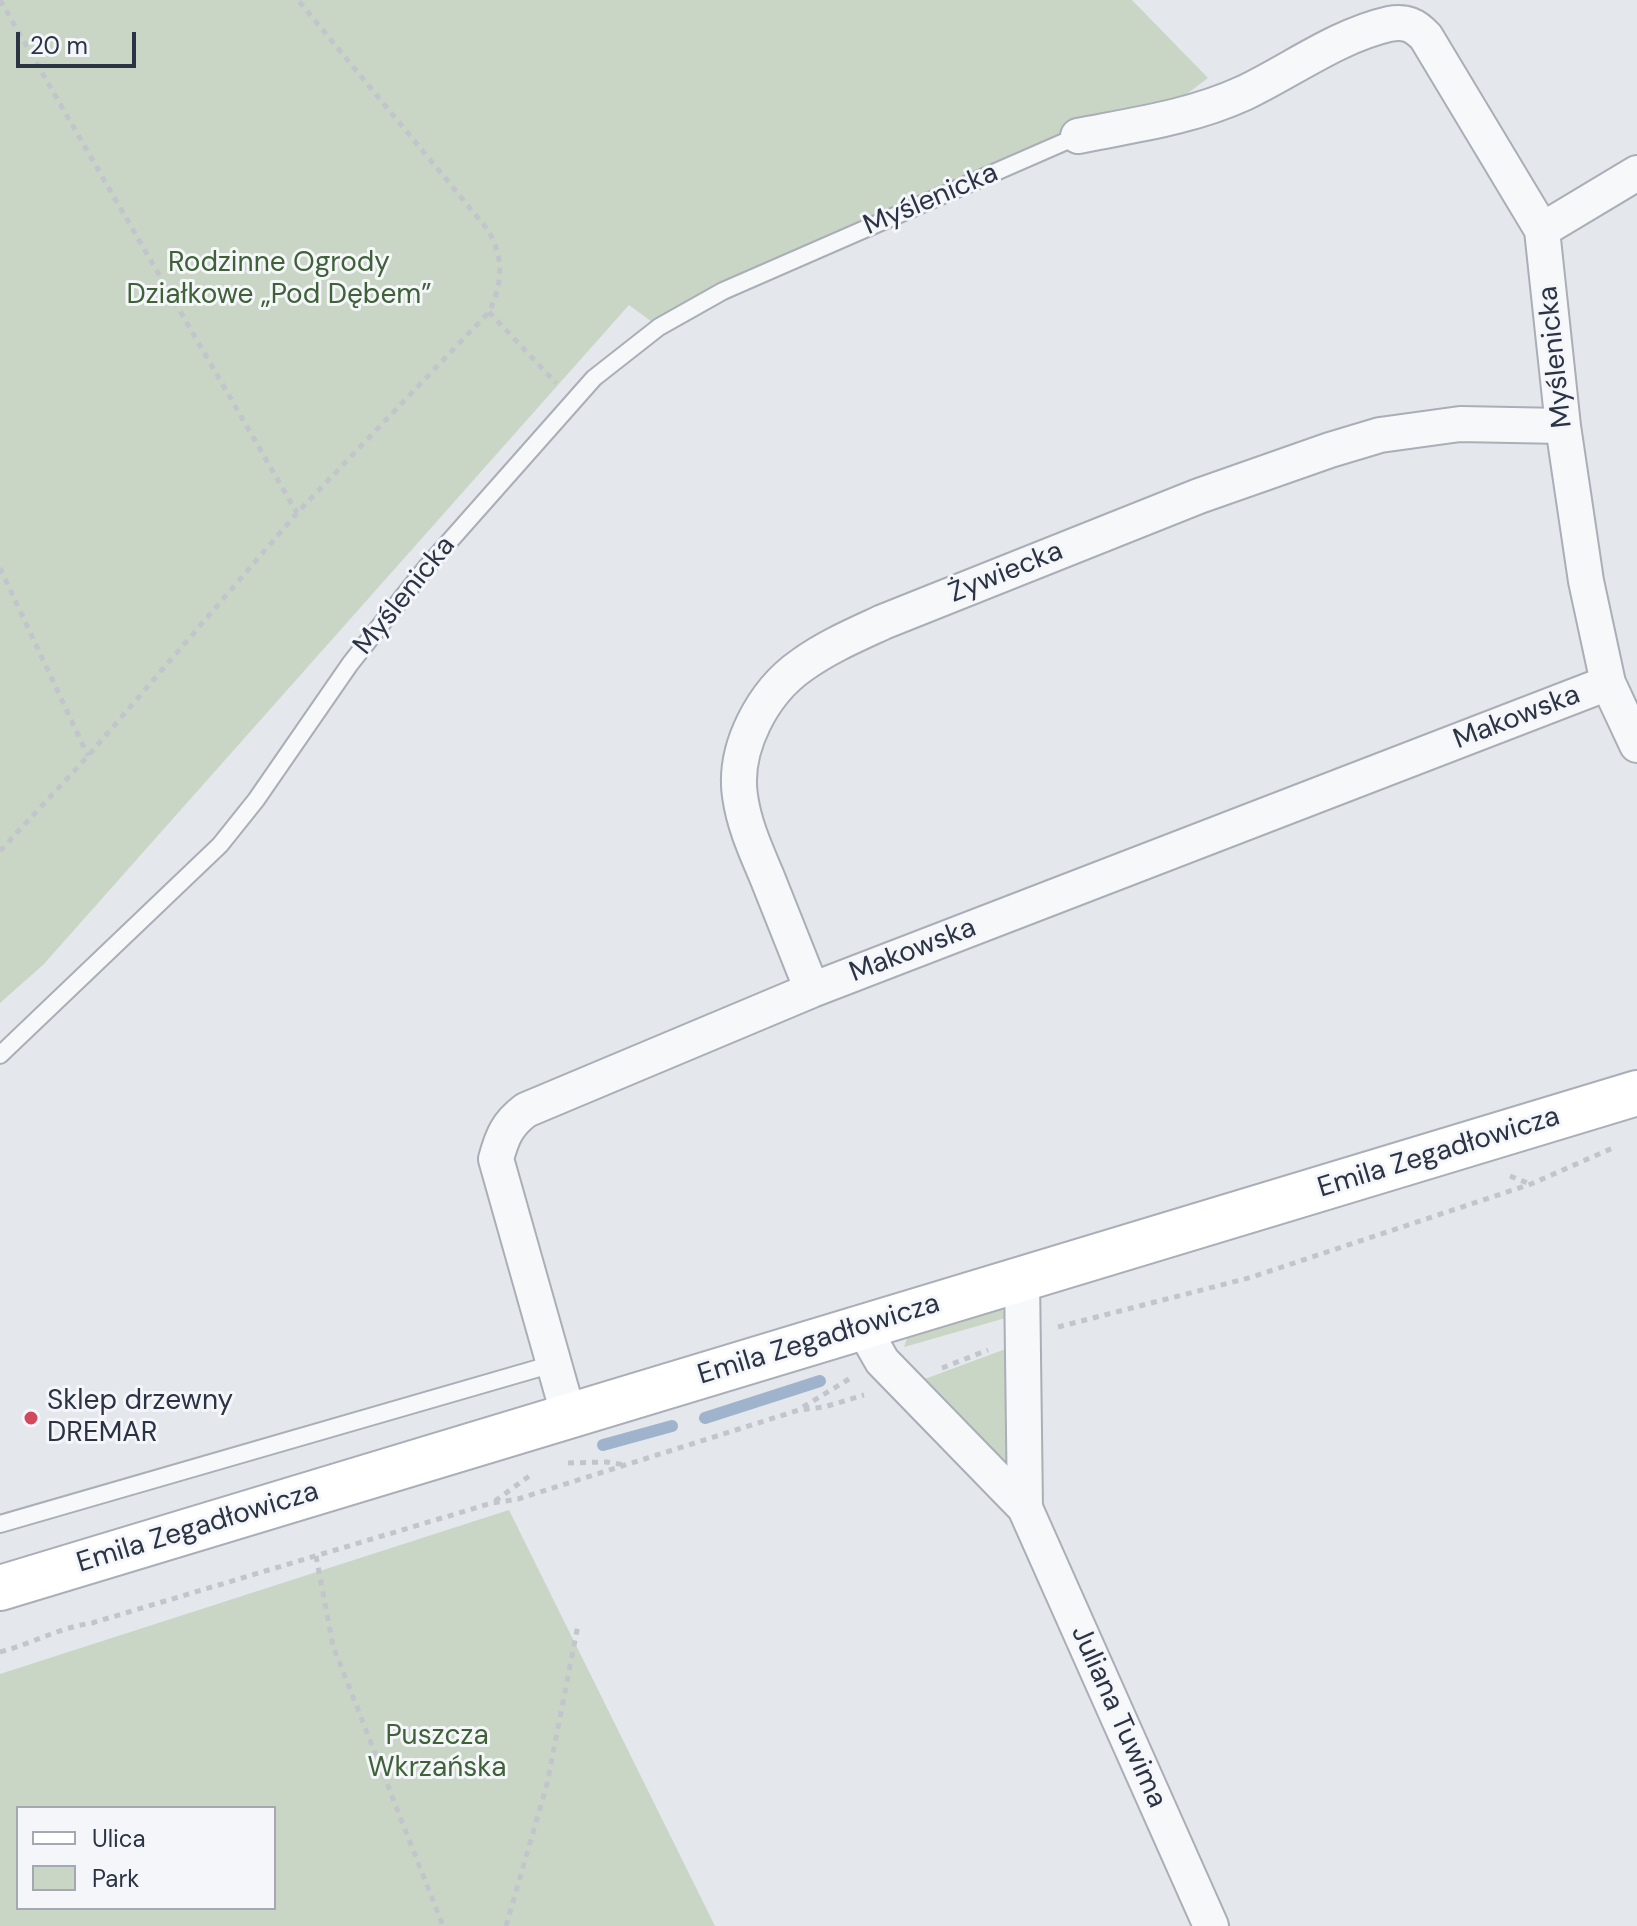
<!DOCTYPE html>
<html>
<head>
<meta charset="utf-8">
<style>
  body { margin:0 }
  #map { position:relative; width:1637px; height:1926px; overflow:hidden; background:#e4e7ec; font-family:"DM Sans",sans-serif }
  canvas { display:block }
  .legend { position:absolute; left:16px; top:1806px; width:260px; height:104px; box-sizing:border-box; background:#f4f6f9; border:2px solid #a4a8b1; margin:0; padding:10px 14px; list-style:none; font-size:24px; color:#2b3445 }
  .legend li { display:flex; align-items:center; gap:16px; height:40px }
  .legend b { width:40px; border:2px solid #a4a8b1 }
  .scale { position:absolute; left:16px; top:32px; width:120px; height:36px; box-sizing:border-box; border:4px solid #2b3445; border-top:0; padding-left:10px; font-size:24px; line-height:28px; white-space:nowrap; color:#2b3445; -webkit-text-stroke:6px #f4f6f9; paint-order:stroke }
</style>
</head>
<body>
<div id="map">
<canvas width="1637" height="1926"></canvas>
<ul class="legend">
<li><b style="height:10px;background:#fff"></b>Ulica</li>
<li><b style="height:22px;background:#c9d6c5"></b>Park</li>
</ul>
<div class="scale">20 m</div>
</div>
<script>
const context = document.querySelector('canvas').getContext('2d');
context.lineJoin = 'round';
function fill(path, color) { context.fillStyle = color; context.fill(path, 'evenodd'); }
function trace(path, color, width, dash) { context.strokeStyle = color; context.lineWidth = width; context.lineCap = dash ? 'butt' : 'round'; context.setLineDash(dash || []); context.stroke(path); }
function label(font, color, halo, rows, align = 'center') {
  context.font = font + ' "DM Sans",sans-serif'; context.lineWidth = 6; context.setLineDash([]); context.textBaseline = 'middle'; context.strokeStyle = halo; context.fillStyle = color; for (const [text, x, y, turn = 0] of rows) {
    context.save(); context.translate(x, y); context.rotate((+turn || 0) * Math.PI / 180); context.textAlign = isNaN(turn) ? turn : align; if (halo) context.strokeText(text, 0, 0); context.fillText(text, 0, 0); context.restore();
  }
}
fill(new Path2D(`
  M0,0h1132l76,78 -59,44 -71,14 -419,191 -30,-22 -586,660 -43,38z
  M999,1307l10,10 -105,30 5,-15z
  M1011,1347l-1,115 -4,3 -84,-85z
  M509,1510l206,416h-715v-252zM18,1808h256v100h-256z`), '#c9d6c5');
trace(new Path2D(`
  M705,1418l115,-37
  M603,1445l69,-19`), '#9fb4cc', 12);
const lane = new Path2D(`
  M0,1055l220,-210 36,-45 94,-136 37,-47 38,-48 169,-191 65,-51 64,-36 355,-155
  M0,1524l553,-160`);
const street = new Path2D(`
  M1078,136c56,-11 114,-19 166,-43 48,-23 93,-57 145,-69 17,-3 26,1 37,13l116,193 21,196 23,155 22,102 29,62
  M1542,230l95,-57
  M812,990c-15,-37 -30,-75 -45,-113 -11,-26 -23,-52 -27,-81 -7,-48 23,-104 62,-131 25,-18 53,-30 81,-43l316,-126 131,-46 50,-15 80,-11 103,2
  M1022,1279l3,229 186,418
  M862,1326l20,35 143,147
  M569,1417l-73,-258c6,-22 11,-35 30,-49l286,-120 796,-307`);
const secondary = new Path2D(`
  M0,1588l1637,-495`);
trace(lane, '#a9aeb7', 20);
trace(street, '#a9aeb7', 38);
trace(secondary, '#a9aeb7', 48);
trace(new Path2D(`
  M0,0l297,513
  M489,312l67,71
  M0,568l88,188
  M0,851l88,-95 209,-243 192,-201c14,-29 15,-54 -1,-82l-190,-230
  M1510,1176l20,8
  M1058,1327l194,-50 279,-93 84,-37
  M942,1368l46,-18
  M803,1407l46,-28
  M568,1463l38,-1 20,3
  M495,1501l37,-27
  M316,1556l17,90 110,280
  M0,1652c34,-9 58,-24 92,-29l400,-120 26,-4 281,-89 25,-3 40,-12
  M506,1926l41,-142 31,-159`), '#c2c5cb', 5, [6, 6]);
trace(lane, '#f7f8fa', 16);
trace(street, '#f7f8fa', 34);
trace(secondary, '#fff', 44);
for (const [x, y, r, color] of [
  [31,1418,8,"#d1495b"]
]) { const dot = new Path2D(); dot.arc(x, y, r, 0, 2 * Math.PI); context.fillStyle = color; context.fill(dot); trace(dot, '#f4f6f9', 3); }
label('28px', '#2b3445', '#f4f6f9', [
  ["Myślenicka",931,200,-23],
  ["Myślenicka",1556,357,-96],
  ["Żywiecka",1006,573,-22],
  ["Myślenicka",405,596,-51],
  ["Makowska",1517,718,-21],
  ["Makowska",913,951,-21],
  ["Emila Zegadłowicza",1439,1153,-17],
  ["Emila Zegadłowicza",819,1340,-17],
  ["Emila Zegadłowicza",198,1528,-17],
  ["Juliana Tuwima",1118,1717,66]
]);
label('28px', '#3f6138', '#f4f6f9', [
  ["Rodzinne Ogrody",279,264],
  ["Działkowe „Pod Dębem”",279,296],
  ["Puszcza",437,1737],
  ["Wkrzańska",437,1769]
]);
label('28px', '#2b3445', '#f4f6f9', [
  ["Sklep drzewny",47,1402],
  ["DREMAR",47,1434]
], 'left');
</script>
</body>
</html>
